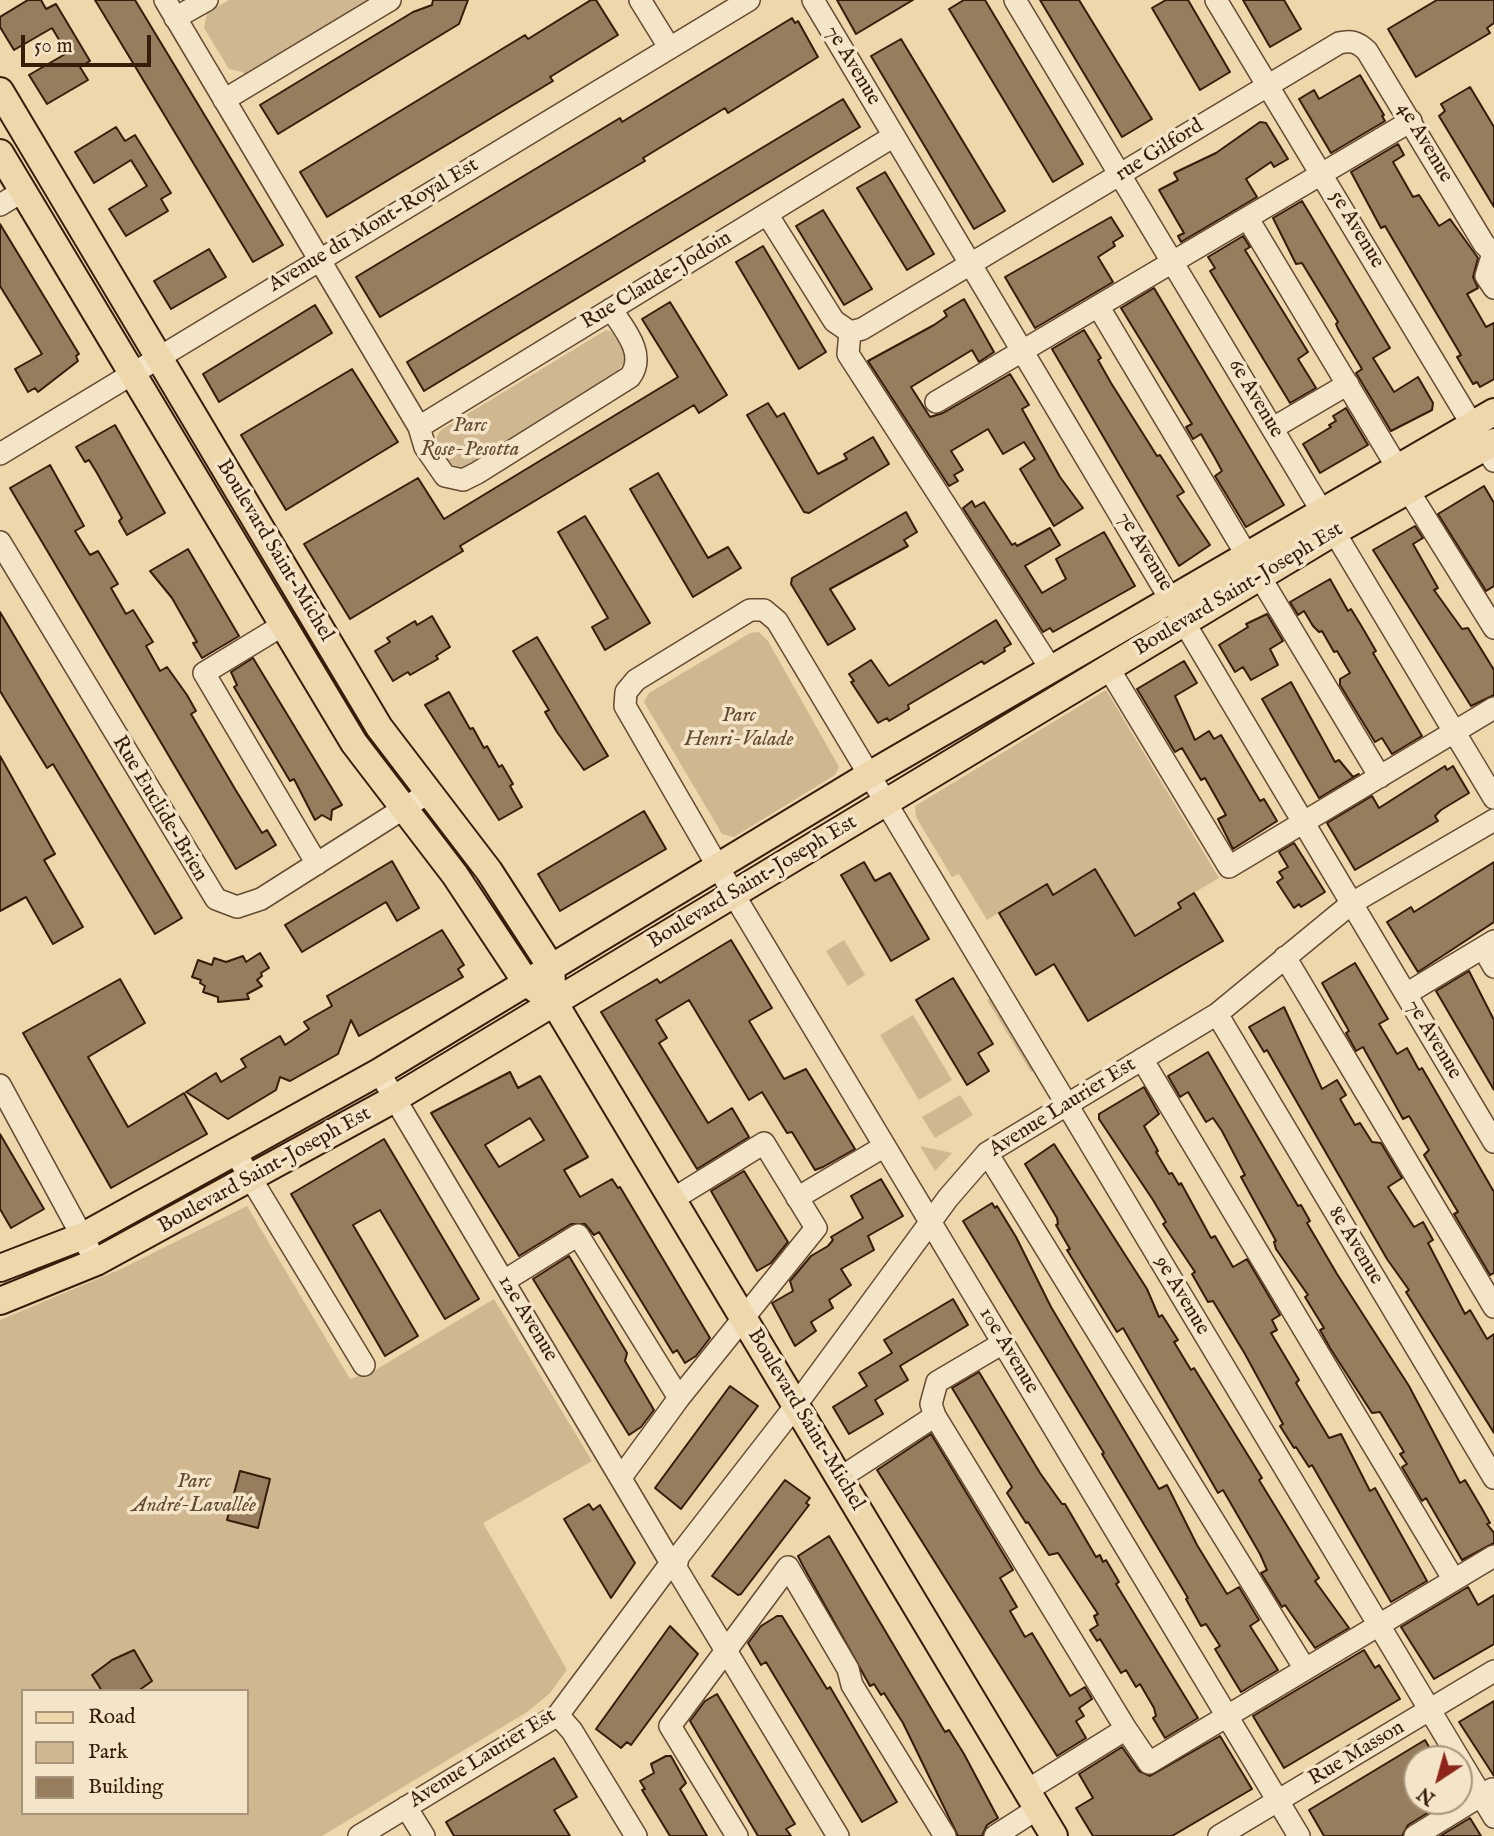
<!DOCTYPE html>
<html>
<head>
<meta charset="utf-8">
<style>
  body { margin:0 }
  #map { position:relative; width:1494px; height:1836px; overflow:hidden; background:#eed7ab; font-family:"IM FELL English",serif }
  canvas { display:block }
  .legend { position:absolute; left:21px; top:1689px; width:228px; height:126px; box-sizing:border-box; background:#f4e5c8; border:2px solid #a8947c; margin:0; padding:9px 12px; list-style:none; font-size:21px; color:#371b0b }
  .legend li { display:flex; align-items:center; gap:14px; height:35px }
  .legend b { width:35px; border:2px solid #a8947c }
  .north { position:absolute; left:1403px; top:1745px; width:70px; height:70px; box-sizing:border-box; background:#f4e5c8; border:2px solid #a8947c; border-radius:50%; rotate:216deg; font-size:19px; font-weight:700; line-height:28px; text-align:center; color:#371b0b }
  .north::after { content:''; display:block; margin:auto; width:24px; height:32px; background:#8f2418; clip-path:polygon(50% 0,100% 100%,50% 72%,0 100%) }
  .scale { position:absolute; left:21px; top:35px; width:130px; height:32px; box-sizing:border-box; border:4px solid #371b0b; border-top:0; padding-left:9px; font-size:21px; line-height:24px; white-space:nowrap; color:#371b0b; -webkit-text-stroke:5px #f4e5c8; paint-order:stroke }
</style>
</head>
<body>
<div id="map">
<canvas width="1494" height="1836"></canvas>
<ul class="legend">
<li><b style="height:9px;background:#eed7ab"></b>Road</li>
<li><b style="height:19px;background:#cfb790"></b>Park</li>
<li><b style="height:19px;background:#967d5e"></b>Building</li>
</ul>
<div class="north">N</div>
<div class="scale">50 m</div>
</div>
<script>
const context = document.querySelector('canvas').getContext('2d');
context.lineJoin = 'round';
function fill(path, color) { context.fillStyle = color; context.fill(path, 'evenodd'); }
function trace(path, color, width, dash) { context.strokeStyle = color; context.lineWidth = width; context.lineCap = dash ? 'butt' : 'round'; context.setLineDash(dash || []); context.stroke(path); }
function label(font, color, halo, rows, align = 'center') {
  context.font = font + ' "IM FELL English",serif'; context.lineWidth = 7; context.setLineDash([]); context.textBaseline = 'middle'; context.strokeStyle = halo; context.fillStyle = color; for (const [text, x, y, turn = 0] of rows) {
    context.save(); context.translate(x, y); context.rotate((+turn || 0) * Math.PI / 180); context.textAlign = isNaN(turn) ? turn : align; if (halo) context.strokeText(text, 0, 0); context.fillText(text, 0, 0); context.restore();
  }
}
fill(new Path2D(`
  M229,0h141l-125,75 -2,-3 -14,-3 -25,-41 3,-15z
  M606,330c17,4 18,15 20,31l-12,14 -147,93 -18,-4 -12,-15v-13l4,-6z
  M759,632l9,9 71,126 -4,8 -101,62 -12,-3 -78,-132 5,-9 101,-60z
  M1106,690l113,188 -41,24 3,6 -65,39 9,-29 -30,-49 -30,19 -8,14 -11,-18 -59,36 -28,-46 -7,3 -36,-60 -1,-11z
  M844,940l21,35 -17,11 -22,-35z
  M998,993l44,73 -11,6 -44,-72z
  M913,1015l39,65 -33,20 -39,-65z
  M960,1095l13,20 -38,23 -13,-21z
  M920,1146l32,7 -17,18z
  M247,1206l103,173 22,-7 122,-73 98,162 -109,62 84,147 -17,23 -23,19 -205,124h-322v-516l121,-51zM23,1691h224v122h-224z`), '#cfb790');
const building = new Path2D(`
  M28,0h13l5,9 10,-5 34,57 -10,6 8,13 -41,24 -18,-29 38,-22 -15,-25 -38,22 -14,-23v-10z
  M95,0h40l148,245 -30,17z
  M433,0h35l-9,24 -181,110 -18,-29 153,-93 19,-7z
  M591,0h5l22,35 -68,42 3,4 -226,136 -27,-45 225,-137 3,4z
  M837,0h76l-57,34z
  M964,0h21l98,164 -30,18 -104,-173z
  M1040,0h39l73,119 -30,18z
  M1166,0h22l42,72 -30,18 -48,-82z
  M1243,0h41l17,29 -31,18z
  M1437,0h57v23l-7,5 3,5 -74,44 -28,-48z
  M792,18l3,5 3,-2 20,36 -90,56 -3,-5 -82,50 2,3 -265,156 -24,-40 264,-159 2,4z
  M901,39l104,172 -31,18 -103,-173z
  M1360,75l24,40 -2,1 3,5 -54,32 -32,-54 15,-9 5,9z
  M1470,87l24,40v80l-55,-91 6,-5 -4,-7z
  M843,99l17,28 -436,264 -17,-29z
  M1260,122l6,1 22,36 -14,8 -3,-5 -25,17 11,18 -76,45 -3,-6 6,-3 -25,-43 19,-10 -4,-7 42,-20z
  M116,127l9,14 10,-6 36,58 -10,6 7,12 -42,25 -17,-27 38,-23 -16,-26 -37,23 -19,-31z
  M1398,144l6,11 -11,7 20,35 6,-2 20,31 11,-7 28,39 -5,19 5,11 -11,6 19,33 8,-4v56l-14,8 -3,-5 -4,2 -16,-27 4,-2 -76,-129 -4,2 -30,-56z
  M885,172l49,82 -27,16 -50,-82z
  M1302,201l88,147 -17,10 21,34 24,-15 15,26 -1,7 -41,21 -35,-58 6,-4 -24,-40 -2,-5 2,-2 -36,-59 -6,1 -23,-46z
  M823,210l49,79 -28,16 -48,-79z
  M1111,217l12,19 -10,6 2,4 -17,11 15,25 -78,46 -30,-51z
  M0,224l79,130 -3,2 2,5 -40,31 -3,-4 -7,4 -13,-23 27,-15 -42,-68z
  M1243,236l7,11 -5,3 63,102 -10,7 18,29 -26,15 -80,-132 5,-3 -7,-11z
  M763,246l63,106 -27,17 -63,-107z
  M209,249l17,28 -55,32 -17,-28z
  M1154,288l130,217 -38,22 -31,-51 7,-5 -7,-13 -14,-24 -8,5 -7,-12 6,-3 -71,-116z
  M964,299l30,53 -15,10 -7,-12 -61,37 19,30 13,-4 67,-39 19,31 -7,4 38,68 23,31 -29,18 -34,-57 15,-10 -11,-17 -21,12 -15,-25 -37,22 12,19 -9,5 4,6 -9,5 -81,-125 66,-36 13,-9 -3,-5z
  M670,302l57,93 -28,18 -5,-8 -234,141 3,5 -113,68 -46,-75 114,-66 26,41 234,-142 -36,-58z
  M315,305l17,28 -113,69 -16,-28z
  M1084,330l17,28 -3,2 13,23 46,73 3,-1 24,37 -7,4 33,49 -31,21 -127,-217z
  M352,369l46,73 -112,68 -45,-75z
  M768,403l9,14 7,-4 34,61 29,-15 -3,-5 29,-17 16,27 -80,49 -5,-1 -57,-97z
  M1346,408l22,37 -48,28 -17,-29 28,-17 -2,-2 7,-4 -3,-5z
  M115,425l50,88 -38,22 -8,-14 3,-3 -25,-45 -8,-13 -4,2 -9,-15z
  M50,465l34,61 -9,5 15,24 8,-4 20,33 -7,4 15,26 7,-4 20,32 -7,4 14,25 7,-4 20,28 9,16 -5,3 44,75 27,44 5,-3 9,15 -40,24 -226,-381z
  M658,473l50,85 20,-11 13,21 -48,29 -63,-108z
  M1484,486l10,17v83l-8,5 -48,-77z
  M972,501l3,6 9,-5 28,43 3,-2 2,3 33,-18 10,17 -35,21 17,27 24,-14 -10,-20 48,-27 31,54 -82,46 -3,-4 -7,4 -80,-124z
  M906,512l11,20 -13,8 4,6 -78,43 25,40 -27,16 -37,-61 1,-6z
  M585,516l65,107 -45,27 -13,-23 16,-9 -50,-86z
  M1415,526l8,12 -10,6 25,44 -4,2 28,39 6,-1 26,42v25l-23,11 -98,-156z
  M188,549l51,87 -37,22 -9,-15 4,-1 -25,-44 -22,-27z
  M1330,579l18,32 3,-2 11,18 14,24 -3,2 49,83 -30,18 -10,-16 -7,4 -35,-57v-6l10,-6 -13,-22 -3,1 -12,-21 -3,1 -6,-6 -9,-15 -6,4 -8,-13z
  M0,612l182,306 -27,16 -102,-170 -6,4 -47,-77z
  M1267,614l16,27 -13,8 8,16 -27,15 -8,-13 -8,5 -16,-27 29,-18 -2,-3z
  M432,616l18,31 -14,9 2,3 -28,16 -2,-3 -15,9 -18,-30 15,-9 -3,-4 28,-17 2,4z
  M996,620l15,24 -7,4 1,3 -21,13 -2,-3 -74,44 1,4 -20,12 -2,-3 -9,5 -27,-41 3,-1 -5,-7 22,-14 18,26z
  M537,637l71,119 -24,14 -27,-38 -12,-20 4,-2 -36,-59z
  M253,658l89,147 -10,5 -1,10 -9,-5 -7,5 -21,-41 -4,2 -56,-94 3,-2 -6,-13z
  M1184,661l13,22 -22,13 20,44 14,-9 5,8 7,-4 39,66 4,-2 13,22 -44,28 -15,-30 8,-4 -21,-37 -4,2 -19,-32 -7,4 -38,-63z
  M1291,682l44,80 4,-2 14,17 6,-3 -40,24 -57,-99z
  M449,692l21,37 3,-1 11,20 3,-2 12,21 3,-2 11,19 -3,2 12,21 -23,13 -74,-115z
  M0,756l55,98 -11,6 39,67 -30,17 -27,-47 -26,14z
  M1445,766l2,4 6,-4 16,27 -28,17 -6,6 3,5 -83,49 -28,-47 45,-27 7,12z
  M644,811l22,38 -106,62 -22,-37z
  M1294,843l31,49 -24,15 -2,-3 -5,4 -17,-26 6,-4 -4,-6 9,-5 -9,-15z
  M392,861l27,47 -22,13 -11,-19 -84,50 -17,-27z
  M864,862l11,19 15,-8 39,66 -38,22 -50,-86z
  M1494,862v60l-76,50 -31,-50 24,-15 3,5z
  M1095,869l40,67 46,-28 -3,-5 16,-10 29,48 -135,80 -34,-57 -18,11 -37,-62 48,-29 6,11z
  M442,930l22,35 -6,4 5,8 -104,59 -8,-16 -13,34 -48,27 -10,-4 -4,13 -48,29 -42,-27 30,-19 5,9 25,-15 -5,-8 39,-23 5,9 24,-16 -5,-7 28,-16 -5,-10z
  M731,940l41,68 -23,13 35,58 22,-10 49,80 -32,18 -8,3 -23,-38 -5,1 -25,-41 -13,8 -60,-100 -33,20 11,18 -8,5 49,80 24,-15 17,29 -52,32 -96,-157 56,-33 3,4z
  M260,953l9,15 -8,5 1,3 -5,4 5,6 -15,8 2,5 -31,3v-5l-15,-5 2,-6 -5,-3 1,-3 -9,-3 6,-17 14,5 2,-7 12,4 17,-6 3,6z
  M1355,963l33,56 -9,5 18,30 10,-6 12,22 3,-2 72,124v81l-4,2 -36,-61 4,-2 -34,-57 5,-5 -20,-34 -6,3 -40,-72 -7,4 -10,-18 3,-2 -27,-48z
  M1469,971l25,49v70l-58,-99z
  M953,978l40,66 -15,9 11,18 -22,14 -51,-85z
  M120,979l25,44 -57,34 40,70 56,-34 23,41 -96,54 -88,-155z
  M1284,1007l38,82 15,-9 9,15 -6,4 15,26 5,-2 12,19 9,1 21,35 -14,9 26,40 9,-5 10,18 -5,3 37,71 5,-4 17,29 7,-5v99l-88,-141 3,-2 -22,-31 -120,-209 -3,2 -15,-25z
  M1208,1052l90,154 3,-1 9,16 -3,2 30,51 72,112 51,97 5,-3 16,27 9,16 -3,1 7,9v10l-32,17 -36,-62 -4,3 -20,-34 5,-3 -7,-10 4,-2 -24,-40 -8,1 -42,-65 -10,-18 4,-2 -19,-31 3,-2 -32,-46 -2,-7 2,-1 -35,-64 4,-2 -23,-44 -9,-13 -7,4 -18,-30 -8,5 -12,-21z
  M510,1072l8,16 22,-12 48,81 -24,13 16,27 32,-18 6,9 2,-1 90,151 -14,18 -11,7 -8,-13 -4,3 -74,-121 -5,3 -9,-11h-14l-52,32 -88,-143zM530,1118l14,22 -45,27 -14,-22z
  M1144,1087l15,27 -15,12 14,25 -2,1 13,22 3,-1 7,12 2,-2 30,55 4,-2 18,31 14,-8 33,56 -8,5 5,10 -6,3 28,47 -3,3 33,55 12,-4 29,57 5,-3 52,93 -36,21 -79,-137 -3,2 -13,-20 -2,1 -14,-22 3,-2 -38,-70 -32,-53 -5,1 -16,-28 3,-2 -32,-48 3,-2 -13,-22 -54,-81v-5z
  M0,1134l44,75 -33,19 -11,-19z
  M384,1139l95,160 -34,20 -65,-109 -27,15 65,111 -33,20 -94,-162z
  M1054,1144l93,145 12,28 3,-2 7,11 9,14 -4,2 17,28 3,-2 68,110 -3,2 60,98 -4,3 34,47 -34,20 -30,-43 -3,2 -21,-34 6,-3 -7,-16 -37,-64 -5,3 -95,-165 -6,4 -50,-82 3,-1 -14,-24 2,-1 -1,-6 -32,-54z
  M744,1171l44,71 -17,21 -14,8 -46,-80z
  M881,1179l22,37 -35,20 6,14 -33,19 10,16 -22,15 4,8 -22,14 5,9 -21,15 -23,-43 21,-12 -3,-10 21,-25 17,-10 5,-6 -2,-3 32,-19 -12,-22z
  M992,1203l3,5 2,-2 19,31 35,70 108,182 8,-4 30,60 30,49 12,-7 20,33 -9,6 28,44 -37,22 -26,-43 5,-3 -14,-22 -5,2 -15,-27 2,-1 -86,-144 2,-1 -141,-232z
  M569,1256l58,97 -2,8 29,49 -13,17 -12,8 -96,-156z
  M953,1299l15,26 -68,41 8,14 -33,20 8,14 -34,20 -16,-27 34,-21 -8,-13 33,-20 -8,-13z
  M979,1372l61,101 22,31h3l31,53 4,-2 3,7 3,-2 13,22 -3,2 82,134 -33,20 -12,-20 3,-2 -2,-8 -14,-24 -4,3 -10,-17 -5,3 -21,-34 -3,2 -7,-11 8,-5 -4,-9 4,-2 -40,-61 -9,2 -21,-33 -2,1 -19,-30 5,-6 -60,-99z
  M730,1386l28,20 -77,103 -26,-21z
  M931,1434l82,136 -13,8 17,29 -7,4 15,26 7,-4 38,63 15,-9 7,12 -13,9 5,8 -8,5 10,17 -29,18 -180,-286z
  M240,1471l30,8 -12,49 -31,-8z
  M785,1480l25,18 -4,5 3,2 -68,89 -3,1 -26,-19z
  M589,1504l4,6 7,-5 35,58 -24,35 -47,-79z
  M829,1536l116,196 4,-2 15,24 34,64 -11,7 -5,11h-24l-55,-113 -19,-30 -3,2 -7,-11 -4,2 -67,-120 -5,-10z
  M1468,1587l10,18 16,-10v49l-60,35 -33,-52z
  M777,1616h5l45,73 3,-2 67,115 -35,20 -96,-160 -5,3 -13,-22 13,-17z
  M670,1626l28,28 -67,91 -4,-3 -6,6 -25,-19z
  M134,1650l18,31 -14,10h-36l-10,-16 20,-15z
  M1364,1650l11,18 4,-3 21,34 -116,69 -31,-52z
  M717,1694l78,130 -9,5 5,7h-33l-68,-115 15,-20z
  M1494,1701v75l-35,-54z
  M1220,1736l32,53 -80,47h-79l-17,-28 17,-10 -14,-24 43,-27 17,24 11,5z
  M1425,1740l11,19h-19v42h30l-39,24 -6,11h-78l-15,-26z
  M666,1756h5l15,27 -6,6 27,47h-37l-28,-46 3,-1 -5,-8 14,-8 -3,-9z
  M554,1758l23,39 -23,13 16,26h-116l-8,-14z
  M1470,1818l11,18h-41z`);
fill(building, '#967d5e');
trace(building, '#371b0b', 2);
const minor = new Path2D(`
  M165,0l254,427 6,20 20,29 18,4 14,-7 153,-96c17,-23 -6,-48 -19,-68
  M640,0l29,47
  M813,0l681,1142
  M1015,0l479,798
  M1216,0l278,461
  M175,18l32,-18
  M224,100l166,-100
  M0,205l23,-14
  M767,214l67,107 16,11
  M1248,219l149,248
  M1493,253l-7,23 8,12
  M1098,306l148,248
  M850,332l12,-3 477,-286c12,-3 19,-1 28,8l117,193 9,9
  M850,332l-2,22 203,315
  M936,402l475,-281
  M419,427l475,-291
  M1273,428l75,-44
  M0,454l749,-454
  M1408,490l86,138
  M0,542l216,357 21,8 24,-8 167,-106
  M1260,577l120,200
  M283,625l-79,48 113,191
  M1109,669l120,198 265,-159
  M1483,948l11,19
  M1285,957l209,350
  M1406,994l88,-53
  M1217,1014l277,464
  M1142,1059l312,521
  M0,1085l89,164
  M987,1153l318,516
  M236,1154l128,211
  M797,1198l88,-52
  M504,1281l74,-46 101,163
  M935,1416l-4,-12 6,-22 66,-39
  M622,1476l57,-78 137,-170 -52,-85 -91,56
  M840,1478l95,-62 191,313 -100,62
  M558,1715l14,16 64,105
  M1126,1729l23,34 345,-207
  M406,1807l18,29
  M359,1836l199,-121 113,-152 -292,-491
  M737,1836l-67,-110 118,-159 60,102 4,16 93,151
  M838,1836l-162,-268 2,-11 118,-152 152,-207 39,-45 230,-139 135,-111 142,-83
  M995,1836l42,-27
  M1219,1836l275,-165
  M1299,1836l-559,-931 -115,-199 1,-14 10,-12 114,-70h14l13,11 717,1196
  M1415,1836l77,-47`);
const major = new Path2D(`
  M0,91l379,636 110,144 62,96 1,16
  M0,153l354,590 101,132 71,107 29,22 499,832
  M0,1268l83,-32 296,-164 490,-297 625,-363
  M0,1301l96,-39 298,-163 940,-567 160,-90`);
trace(minor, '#654a33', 24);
trace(major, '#371b0b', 30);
trace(minor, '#f4e5c8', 21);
trace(major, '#eed7ab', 26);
label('21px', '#371b0b', '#f4e5c8', [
  ["7e Avenue",852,66,59],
  ["4e Avenue",1424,143,59],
  ["rue Gilford",1160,151,-32],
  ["Avenue du Mont-Royal Est",374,226,-31],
  ["5e Avenue",1356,230,59],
  ["Rue Claude-Jodoin",657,281,-31],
  ["6e Avenue",1255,399,59],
  ["Boulevard Saint-Michel",274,551,59],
  ["7e Avenue",1144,552,59],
  ["Boulevard Saint-Joseph Est",1239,590,-31],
  ["Rue Euclide-Brien",159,809,59],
  ["Boulevard Saint-Joseph Est",753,883,-31],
  ["7e Avenue",1433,1040,59],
  ["Avenue Laurier Est",1063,1108,-32],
  ["Boulevard Saint-Joseph Est",265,1171,-29],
  ["8e Avenue",1355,1246,59],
  ["9e Avenue",1181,1296,59],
  ["12e Avenue",527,1319,59],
  ["10e Avenue",1008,1351,59],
  ["Boulevard Saint-Michel",805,1420,59],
  ["Rue Masson",1357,1754,-31],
  ["Avenue Laurier Est",483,1759,-32]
]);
label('italic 21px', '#654a33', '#f4e5c8', [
  ["Parc",470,427],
  ["Rose-Pesotta",470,451],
  ["Parc",739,717],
  ["Henri-Valade",739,741],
  ["Parc",194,1483],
  ["André-Lavallée",194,1507]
]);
</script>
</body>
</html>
